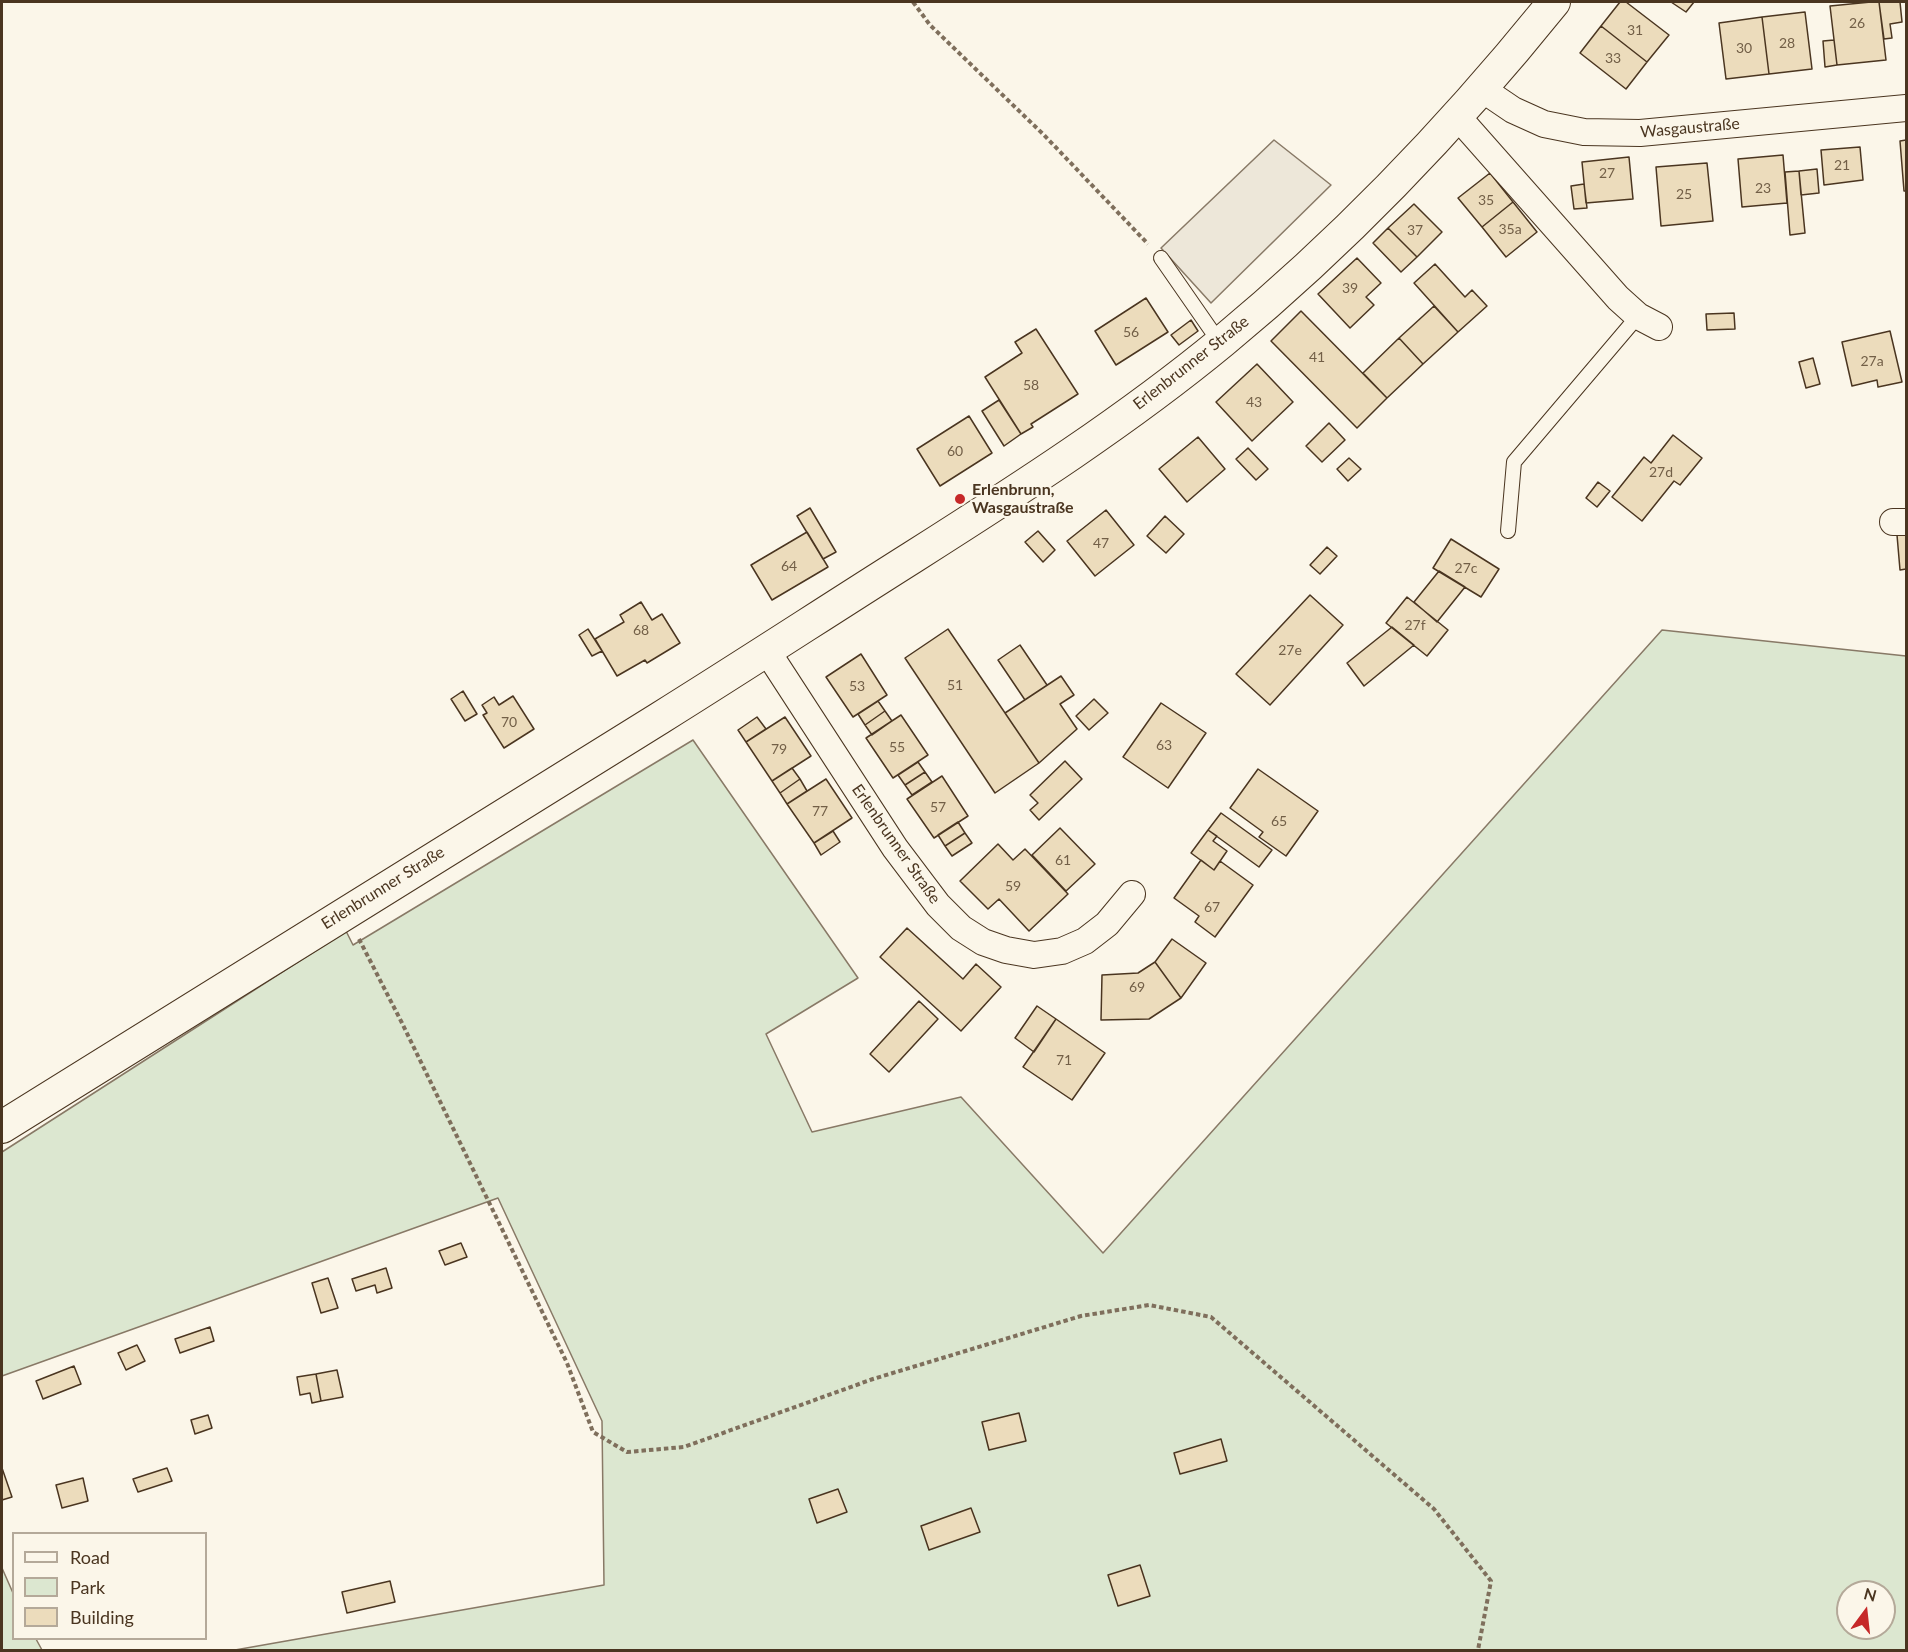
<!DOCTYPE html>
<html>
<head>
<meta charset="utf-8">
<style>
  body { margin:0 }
  #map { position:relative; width:1908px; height:1652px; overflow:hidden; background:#fbf6e9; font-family:Lato,sans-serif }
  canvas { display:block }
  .frame { position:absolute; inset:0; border:3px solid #4a3520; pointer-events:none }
  .legend { position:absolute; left:12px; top:1532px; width:195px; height:108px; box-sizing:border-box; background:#fbf6e9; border:2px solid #b4a999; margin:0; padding:8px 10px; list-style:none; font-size:18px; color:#4a3520 }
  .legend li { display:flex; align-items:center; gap:12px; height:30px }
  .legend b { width:30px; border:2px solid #b4a999 }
  .north { position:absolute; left:1836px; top:1580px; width:60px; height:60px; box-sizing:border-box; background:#fbf6e9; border:2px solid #b4a999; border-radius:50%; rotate:15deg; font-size:16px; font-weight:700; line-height:24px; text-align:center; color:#4a3520 }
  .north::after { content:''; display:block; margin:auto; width:21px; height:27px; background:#c62828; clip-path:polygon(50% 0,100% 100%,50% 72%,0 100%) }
</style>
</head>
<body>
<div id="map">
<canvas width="1908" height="1652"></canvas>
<div class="frame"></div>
<ul class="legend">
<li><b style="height:8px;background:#fbf6e9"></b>Road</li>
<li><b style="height:16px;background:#dce7d0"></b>Park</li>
<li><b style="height:16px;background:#ecdcbc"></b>Building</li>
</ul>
<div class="north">N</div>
</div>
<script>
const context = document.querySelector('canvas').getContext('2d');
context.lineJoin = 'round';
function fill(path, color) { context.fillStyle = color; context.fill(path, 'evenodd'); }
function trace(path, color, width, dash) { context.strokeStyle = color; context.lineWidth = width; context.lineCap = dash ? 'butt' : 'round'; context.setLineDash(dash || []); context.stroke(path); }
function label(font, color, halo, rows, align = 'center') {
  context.font = font + ' Lato,sans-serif'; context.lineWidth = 4.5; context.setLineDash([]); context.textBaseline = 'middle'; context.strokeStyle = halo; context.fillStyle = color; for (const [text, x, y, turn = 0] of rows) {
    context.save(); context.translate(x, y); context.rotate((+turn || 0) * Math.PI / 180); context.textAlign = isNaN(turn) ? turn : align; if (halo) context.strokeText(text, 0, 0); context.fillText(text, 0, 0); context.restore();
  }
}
const green = new Path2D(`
  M1662,630l244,26v994h-1671l369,-65 -2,-164 -104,-223 -496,178v-224l344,-221 7,14 340,-205 165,238 -92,56 46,98 149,-35 142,156zM1848,1592h36v36h-36z
  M2,1568l11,25 1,45 22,1 6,11h-40z`);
fill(green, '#dce7d0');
trace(green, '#887966', 1.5);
const parking = new Path2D(`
  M1274,140l57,45 -120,118 -50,-55z`);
fill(parking, '#ede7d9');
trace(parking, '#887966', 1.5);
const building = new Path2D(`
  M1620,2h6l43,33 -22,27 -46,-36z
  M1671,2h23l-8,10z
  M1871,2h8l7,58 -49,5 -7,-59z
  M1879,2h21l2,20 -12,2 2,14 -8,1z
  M1805,12l7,57 -43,5 -7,-57z
  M1762,17l7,57 -43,5 -7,-56z
  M1601,26l46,36 -21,27 -46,-36z
  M1834,40l3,25 -12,2 -2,-26z
  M1906,140v51h-2l-4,-50z
  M1860,147l3,33 -39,5 -3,-35z
  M1783,155l4,48 -45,4 -4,-48z
  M1629,157l4,42 -47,4 -4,-41z
  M1707,163l6,58 -52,5 -5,-59z
  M1817,169l2,24 -18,2 -2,-24z
  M1799,171l6,62 -15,2 -5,-63z
  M1490,173l23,29 -31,25 -24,-29z
  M1584,184l3,24 -13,1 -3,-23z
  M1513,202l24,30 -31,25 -24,-30z
  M1414,204l28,28 -25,25 -29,-29z
  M1388,228l29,29 -16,15 -28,-29z
  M1357,258l24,25 -15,14 8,8 -24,23 -32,-34z
  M1435,264l30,33 7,-7 15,16 -29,26 -44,-49z
  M1146,298l22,34 -52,33 -21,-34z
  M1434,306l24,26 -35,32 -24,-26z
  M1301,311l86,87 -30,30 -86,-87z
  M1734,313l1,16 -28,1 -1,-16z
  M1191,320l7,11 -19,14 -8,-10z
  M1036,329l42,65 -47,30 2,3 -12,7 -36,-57 37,-24 -7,-11z
  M1890,331l12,51 -24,5 -1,-7 -25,6 -10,-44z
  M1399,338l24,26 -36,34 -24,-25z
  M1813,358l7,26 -14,4 -7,-26z
  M1257,364l36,38 -41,39 -36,-39z
  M999,400l22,34 -17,12 -22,-35z
  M969,416l23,37 -52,33 -23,-37z
  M1329,423l16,17 -23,22 -16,-16z
  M1673,435l29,23 -22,27 -6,-4 -32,40 -30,-24 32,-40 7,6z
  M1198,437l27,32 -38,33 -28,-33z
  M1248,448l20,21 -12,11 -20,-21z
  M1349,458l12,11 -13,12 -11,-12z
  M1598,482l12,9 -13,16 -11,-9z
  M810,508l26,44 -13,7 -26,-43z
  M1106,510l28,35 -39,31 -28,-35z
  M1165,516l19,18 -18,19 -19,-17z
  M1038,531l17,19 -12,12 -18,-20z
  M807,532l21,35 -56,33 -21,-35z
  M1906,534v35l-6,1 -3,-35z
  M1451,539l48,30 -18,28 -48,-29z
  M1327,547l10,9 -17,18 -10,-9z
  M1439,571l26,16 -28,35 -23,-20z
  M1310,595l33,30 -73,80 -34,-31z
  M1407,597l41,33 -21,26 -41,-33z
  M641,602l11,18 10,-6 18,29 -33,20 -2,-3 -28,16 -22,-37 29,-17 -4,-7z
  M1392,627l22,18 -50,41 -17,-23z
  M588,629l14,22 -10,5 -13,-21z
  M948,629l91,134 -44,30 -90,-135z
  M1020,645l27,40 -22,15 -27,-40z
  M861,654l26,41 -34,22 -27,-40z
  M1061,676l13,19 -14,9 17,25 -38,34 -34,-50z
  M463,691l14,23 -12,7 -14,-22z
  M513,696l21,33 -30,19 -21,-33 4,-2 -5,-8 12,-8 5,8z
  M1094,699l14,14 -19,17 -13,-14z
  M878,701l7,10 -20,14 -7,-11z
  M1161,703l45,30 -38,55 -45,-31z
  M885,711l7,10 -20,14 -7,-10z
  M901,715l27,40 -35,23 -27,-40z
  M757,717l9,12 -20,13 -8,-12z
  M785,717l26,39 -39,25 -26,-39z
  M1065,761l17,18 -43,41 -9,-10 8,-7 -8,-8z
  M918,762l7,10 -20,13 -7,-10z
  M792,768l8,11 -20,14 -8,-12z
  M1258,769l60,42 -32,45 -27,-19 4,-5 -33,-24z
  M925,772l7,10 -20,13 -7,-10z
  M942,776l26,40 -34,22 -27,-39z
  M800,779l7,12 -20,13 -7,-11z
  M826,779l26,39 -38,25 -27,-39z
  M1221,813l51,37 -13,17 -51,-37z
  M958,822l7,11 -20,13 -7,-11z
  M1060,828l35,36 -29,27 -34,-36z
  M1208,830l9,6 -4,5 14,10 -13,19 -23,-17z
  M833,831l7,11 -19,13 -7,-12z
  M965,833l7,10 -20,13 -7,-10z
  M998,844l15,16 12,-11 43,45 -39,37 -30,-32 -11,10 -28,-28z
  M1201,860l13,10 6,-9 33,24 -38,52 -20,-15 4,-6 -25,-18z
  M907,928l56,51 13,-15 25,23 -40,44 -81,-74z
  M1172,939l34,24 -25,35 -26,-36z
  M1155,962l26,36 -32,21 -48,1 1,-45 36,-2z
  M919,1001l19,18 -49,53 -19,-18z
  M1037,1006l19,13 -22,33 -19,-14z
  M1056,1019l49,34 -33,47 -49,-33z
  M461,1243l6,14 -22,8 -6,-14z
  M386,1268l6,20 -15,5 -2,-8 -19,6 -4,-12z
  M328,1278l10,30 -17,5 -9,-30z
  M210,1327l4,14 -34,12 -5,-14z
  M137,1345l8,16 -19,9 -8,-17z
  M74,1366l7,18 -38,15 -7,-18z
  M337,1370l6,27 -22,4 -5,-27z
  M316,1374l5,27 -9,2 -2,-10 -10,2 -3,-18z
  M1019,1413l7,28 -37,9 -7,-28z
  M208,1415l4,13 -17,6 -4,-14z
  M1221,1439l6,22 -47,13 -6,-21z
  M2,1468l10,29 -10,3z
  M167,1468l5,13 -34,11 -5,-13z
  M83,1478l5,23 -26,7 -6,-23z
  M838,1489l9,23 -30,11 -8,-24z
  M971,1508l9,24 -51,18 -8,-24z
  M1140,1565l10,31 -32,10 -10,-31z
  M390,1581l5,21 -48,11 -5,-21z`);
fill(building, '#ecdcbc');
trace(building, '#4a3520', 1.5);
const service = new Path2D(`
  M1161,258l59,85
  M1508,531l6,-69 124,-146`);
const minor = new Path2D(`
  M1482,89l31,21 31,14 40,8 56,1 266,-25
  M1457,116l161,182 20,18 21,11
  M1893,522h13
  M767,651l128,197 43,57 23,23 22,14 23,8 28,5 28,-4 23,-10 22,-17 25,-30`);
const tertiary = new Path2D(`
  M2,1127c218,-137 438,-273 658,-409 85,-53 169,-108 253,-161 107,-68 213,-136 310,-216 122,-101 232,-216 331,-339`);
trace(service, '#4a3520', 16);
trace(minor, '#4a3520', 28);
trace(tertiary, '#4a3520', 34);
trace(new Path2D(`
  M913,2l17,23 114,110 104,109
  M359,939l43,84 165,340 26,69 34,20 57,-5 189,-68 208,-63 68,-11 62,12 223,192 57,72 -13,69`), '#7f6f5c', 4, [4.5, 3]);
trace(service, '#fbf6e9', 14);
trace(minor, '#fbf6e9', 26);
trace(tertiary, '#fbf6e9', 32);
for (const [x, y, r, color] of [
  [960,499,6,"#c62828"]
]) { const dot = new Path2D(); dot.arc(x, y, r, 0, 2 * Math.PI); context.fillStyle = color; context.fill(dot); trace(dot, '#fbf6e9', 2); }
label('14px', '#725f47', null, [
  ["26",1857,23],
  ["31",1635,30],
  ["28",1787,43],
  ["30",1744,48],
  ["33",1613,58],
  ["21",1842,165],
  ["27",1607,173],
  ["23",1763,188],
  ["25",1684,194],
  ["35",1486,200],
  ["35a",1510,229],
  ["37",1415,230],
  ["39",1350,288],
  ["56",1131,332],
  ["41",1317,357],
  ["27a",1872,361],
  ["58",1031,385],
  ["43",1254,402],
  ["60",955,451],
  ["27d",1661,472],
  ["47",1101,543],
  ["64",789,566],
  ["27c",1466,568],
  ["27f",1415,625],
  ["68",641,630],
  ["27e",1290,650],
  ["51",955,685],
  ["53",857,686],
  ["70",509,722],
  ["63",1164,745],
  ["55",897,747],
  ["79",779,749],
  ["57",938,807],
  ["77",820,811],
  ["65",1279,821],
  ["61",1063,860],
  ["59",1013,886],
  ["67",1212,907],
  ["69",1137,987],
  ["71",1064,1060]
]);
label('16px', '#4a3520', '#fbf6e9', [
  ["Wasgaustraße",1690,128,-5],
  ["Erlenbrunner Straße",1191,363,-38],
  ["Erlenbrunner Straße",896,844,55],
  ["Erlenbrunner Straße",383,888,-32]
]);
label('bold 16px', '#4a3520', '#fbf6e9', [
  ["Erlenbrunn,",972,490],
  ["Wasgaustraße",972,508]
], 'left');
</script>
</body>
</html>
